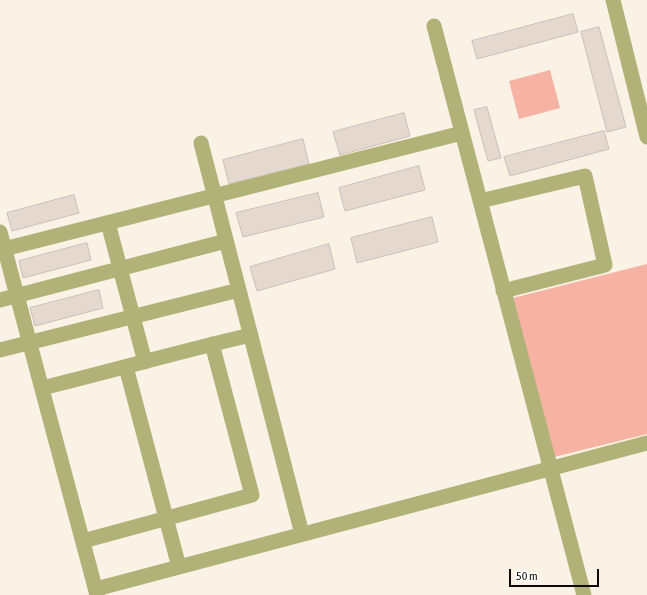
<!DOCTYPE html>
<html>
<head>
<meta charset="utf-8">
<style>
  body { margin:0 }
  #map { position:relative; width:647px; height:595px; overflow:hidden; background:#f9f2e5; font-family:"Asap Condensed",sans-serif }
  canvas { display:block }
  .scale { position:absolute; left:509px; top:569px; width:90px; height:18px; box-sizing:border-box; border:2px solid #0d0b07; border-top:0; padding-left:5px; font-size:12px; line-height:14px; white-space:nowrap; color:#0d0b07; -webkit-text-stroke:3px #fff; paint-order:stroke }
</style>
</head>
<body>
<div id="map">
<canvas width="647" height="595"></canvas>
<div class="scale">50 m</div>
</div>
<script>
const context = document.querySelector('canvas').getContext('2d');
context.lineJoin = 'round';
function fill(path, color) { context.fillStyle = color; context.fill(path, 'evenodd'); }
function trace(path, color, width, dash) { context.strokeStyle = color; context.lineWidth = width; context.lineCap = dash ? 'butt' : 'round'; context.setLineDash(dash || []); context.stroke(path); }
fill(new Path2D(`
  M550,70l10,38 -41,11 -10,-38z
  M647,264v170l-97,24 -41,-159z`), '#f6b2a2');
const building = new Path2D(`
  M573,14l5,18 -101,27 -5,-18z
  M599,27l27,100 -19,5 -26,-100z
  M487,107l14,51 -13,3 -14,-51z
  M404,113l6,23 -70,19 -7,-23z
  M604,131l5,18 -99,27 -6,-19z
  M303,139l6,25 -80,20 -6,-24z
  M419,166l6,24 -80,21 -6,-23z
  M318,193l6,24 -81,20 -7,-24z
  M74,195l5,18 -67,18 -5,-18z
  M432,217l6,25 -81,21 -6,-25z
  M87,243l4,17 -68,18 -4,-17z
  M329,244l6,25 -78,22 -7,-24z
  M99,290l4,18 -68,18 -5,-18z`);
fill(building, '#e5d8cf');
trace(building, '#cbbfb6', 1);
trace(new Path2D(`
  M613,0l34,137
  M434,26l150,569
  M201,143l101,391
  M480,201l105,-25 20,89 -102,26
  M108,223l37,139
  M0,232l97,363
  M0,250l462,-117
  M0,300l226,-59
  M0,350l239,-60
  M126,367l53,200
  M42,388c70,-17 139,-37 209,-53
  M83,541l169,-46 -40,-151
  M96,589l551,-146`), '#b0b278', 15);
</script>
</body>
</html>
